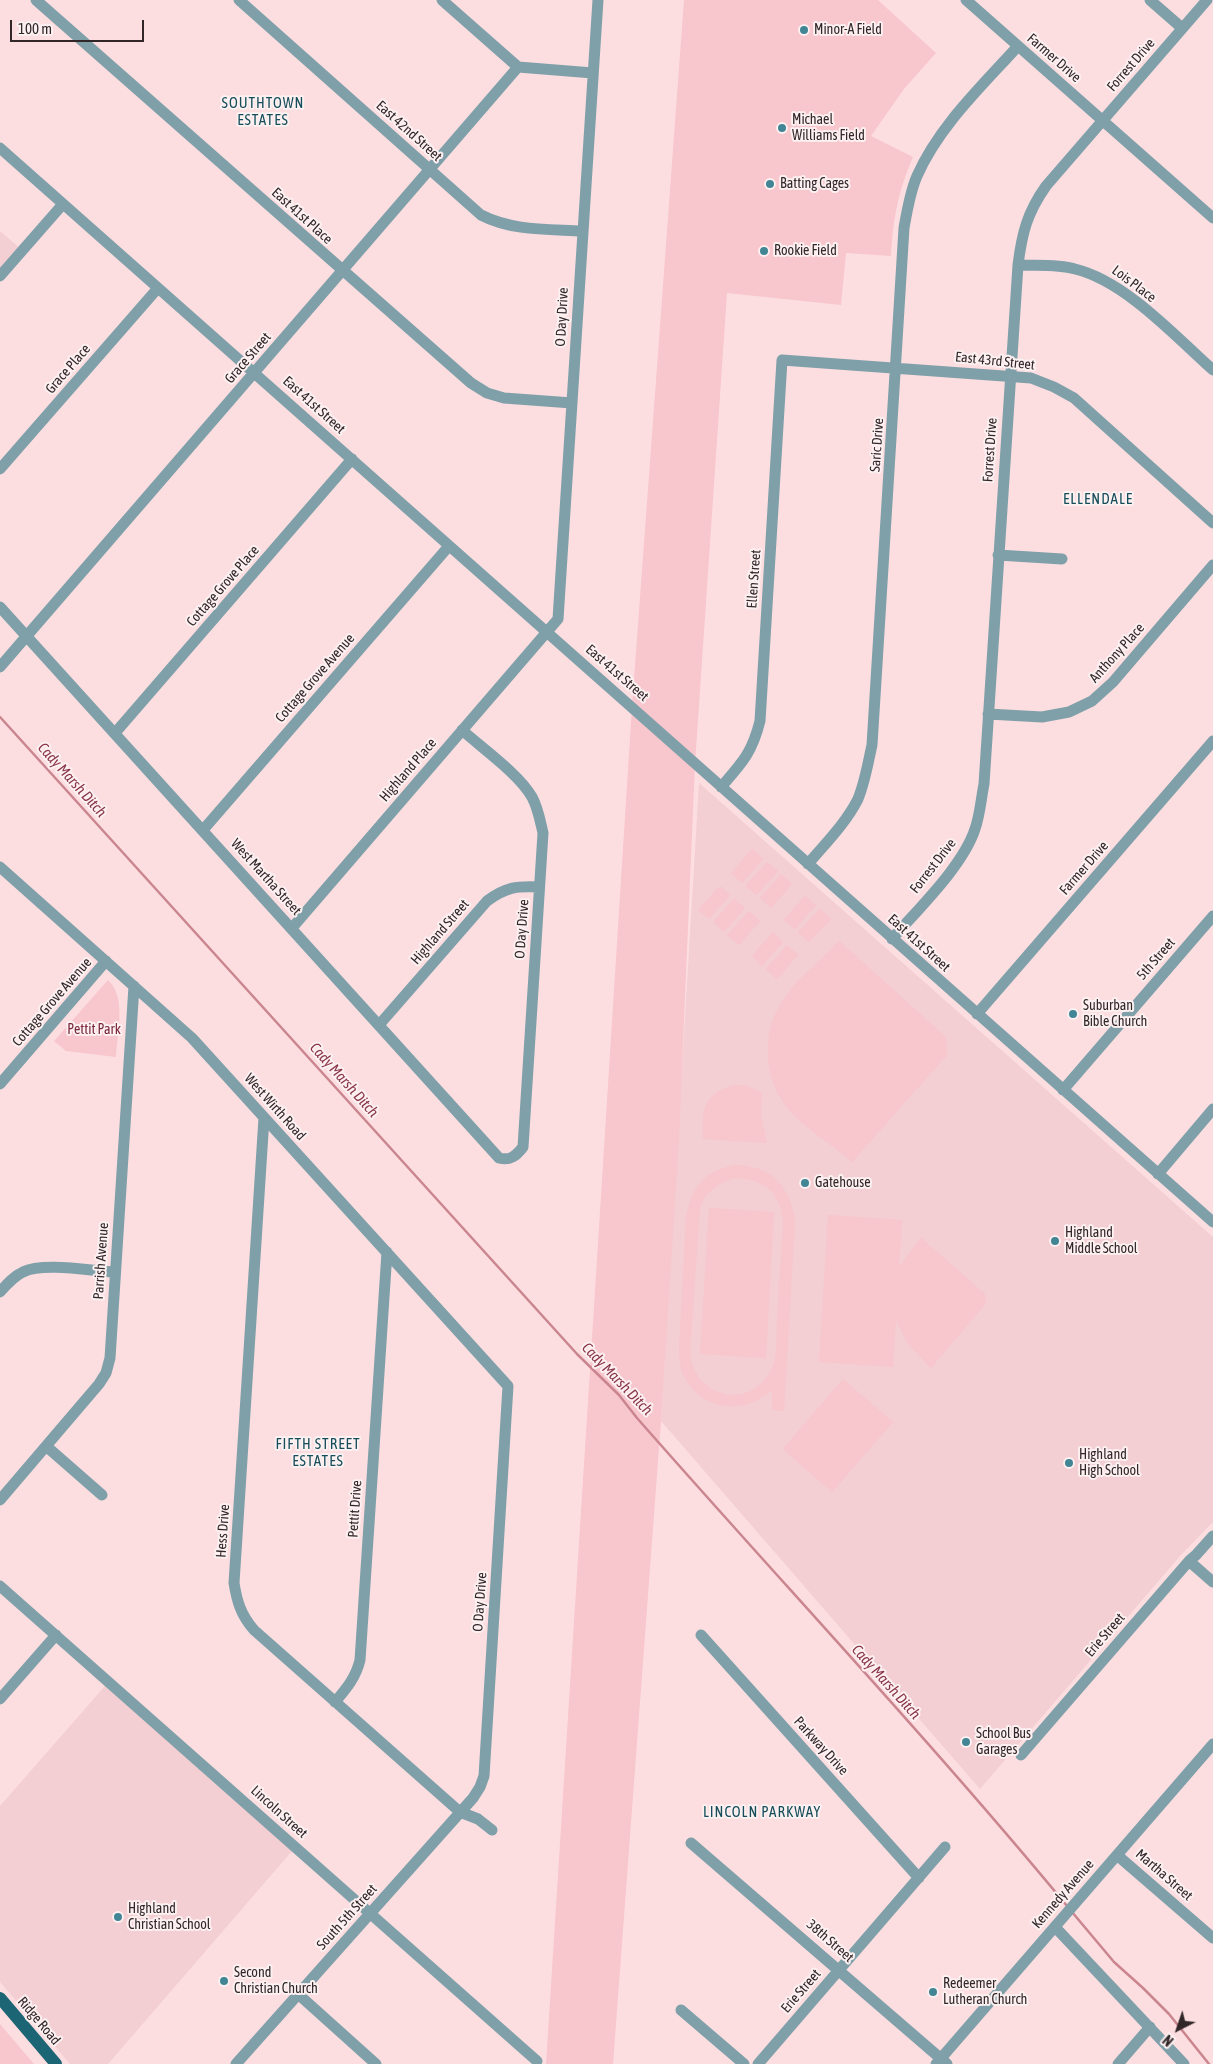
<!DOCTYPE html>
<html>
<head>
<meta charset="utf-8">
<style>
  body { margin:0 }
  #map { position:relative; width:1213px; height:2064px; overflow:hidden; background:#fcdee1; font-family:"Asap Condensed",sans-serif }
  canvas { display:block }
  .north { position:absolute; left:1153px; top:2004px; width:50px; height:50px; -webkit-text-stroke:4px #fcf0f1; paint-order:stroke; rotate:221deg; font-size:14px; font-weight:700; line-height:20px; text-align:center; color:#312628 }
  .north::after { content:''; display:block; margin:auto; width:18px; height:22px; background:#312628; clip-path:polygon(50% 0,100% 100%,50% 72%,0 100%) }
  .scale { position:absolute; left:10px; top:20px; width:134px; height:22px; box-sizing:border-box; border:2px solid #312628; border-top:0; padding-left:6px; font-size:15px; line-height:18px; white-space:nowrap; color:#312628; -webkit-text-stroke:4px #fcf0f1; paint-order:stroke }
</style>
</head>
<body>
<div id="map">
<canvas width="1213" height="2064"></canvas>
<div class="north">N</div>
<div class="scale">100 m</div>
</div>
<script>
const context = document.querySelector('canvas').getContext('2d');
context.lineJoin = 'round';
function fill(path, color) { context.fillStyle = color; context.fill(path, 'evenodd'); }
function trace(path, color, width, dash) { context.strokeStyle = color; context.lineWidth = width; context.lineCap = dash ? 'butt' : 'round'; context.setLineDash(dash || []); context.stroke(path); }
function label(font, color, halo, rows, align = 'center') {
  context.font = font + ' "Asap Condensed",sans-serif'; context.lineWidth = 4; context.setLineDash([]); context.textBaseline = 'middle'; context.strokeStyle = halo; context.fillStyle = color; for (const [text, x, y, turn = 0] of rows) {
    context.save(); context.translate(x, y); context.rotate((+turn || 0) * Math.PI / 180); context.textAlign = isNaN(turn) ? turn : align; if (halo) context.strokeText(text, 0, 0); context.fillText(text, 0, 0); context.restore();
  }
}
fill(new Path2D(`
  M0,231l22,19 -22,26z
  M699,783l514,454v285l-33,34 -200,233 -319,-368z
  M105,1686l187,165 -184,213h-38l-70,-82v-176z`), '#f3ced2');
fill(new Path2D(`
  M684,0h194l58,53 -32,36 -33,47 42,21c-15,35 -20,62 -22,99l-45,-3 -5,52 -114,-12 -32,471 -16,374 -18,283 -48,643h-67l86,-1358z
  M752,849l11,10 -21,24 -11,-10z
  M767,862l11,9 -21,24 -12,-9z
  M781,874l11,10 -21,24 -11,-10z
  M720,886l10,9 -21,24 -11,-9z
  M805,896l11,9 -21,24 -11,-9z
  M734,899l11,9 -21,24 -11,-10z
  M820,909l11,10 -22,23 -11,-10z
  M749,911l11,10 -21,24 -12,-10z
  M773,932l10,10 -21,24 -10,-10z
  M839,941l107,96 1,18 -95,107c-38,-34 -80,-47 -84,-106 -1,-23 4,-41 18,-60 14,-21 36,-35 53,-55z
  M787,945l11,10 -21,24 -11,-10z
  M108,980c19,17 9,54 8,77l-50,-6 -12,-10z
  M733,1085h11l18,7 -1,23 6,28 -64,-4c-1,-29 0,-44 30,-54z
  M734,1165c37,0 56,21 61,56l-11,190 -12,-1v-20c-26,24 -67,22 -86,-10 -6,-9 -6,-20 -7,-30l7,-133c6,-30 18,-45 48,-52zM736,1178c29,1 45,15 47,44 -2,33 -4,66 -6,99 -1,14 1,32 -4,45 -8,21 -30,34 -52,27 -19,-6 -28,-20 -31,-39l10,-147c7,-17 19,-25 36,-29z
  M709,1208l65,4 -8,146 -66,-4z
  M828,1215l74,5 -3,47 22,-29 64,56 1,9 -55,65 -24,-25 -11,-24 -3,48 -74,-5z
  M843,1379l50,43 -61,70 -49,-43z
  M0,2024l34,40h-34z`), '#f8c6cd');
trace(new Path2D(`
  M0,717l577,637 42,41 18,23c143,163 292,321 430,488
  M1072,1912l42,50 29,26 26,26 40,50`), '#ca858f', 2.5);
trace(new Path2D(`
  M36,0l435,383 16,10 17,5 68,5
  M239,0l242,215c31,16 67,14 101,16
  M442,0l76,67 75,6
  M966,0l247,218
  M1150,0l32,28
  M0,148l1213,1074
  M1018,265c18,1 39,-1 57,4 50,12 100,67 138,101
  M0,276l63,-72
  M0,469l158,-181
  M998,555l64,4
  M0,607l499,551c11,3 17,-2 24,-11l20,-314c-3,-13 -5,-25 -11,-36 -13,-23 -50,-49 -70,-67
  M0,667l518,-600
  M988,714l54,3 27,-5 23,-11 21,-19 100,-117
  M115,733l237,-274
  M721,787c21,-24 31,-34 39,-66l22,-361 249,18 23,9 20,11 139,125
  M203,830l246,-284
  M808,864c17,-20 38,-41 50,-65 7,-17 10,-36 14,-54l32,-517c3,-17 6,-36 13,-52 22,-50 65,-90 101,-130
  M0,867l192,171 316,348 -24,390 -4,11 -7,11 -237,266
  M292,928l266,-309 40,-619
  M892,939c26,-30 71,-73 83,-110 5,-14 6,-30 9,-45l34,-519c4,-32 9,-52 28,-79l161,-186
  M977,1014l236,-273
  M379,1025l108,-124c19,-14 29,-15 52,-14
  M0,1084l106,-123
  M1063,1090l150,-174
  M264,1118l-30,465c3,19 7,32 20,47l206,182 18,7 14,11
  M1158,1174l55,-65
  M0,1292c7,-8 14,-16 23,-20 20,-10 69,-1 92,0
  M46,1446l56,49
  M0,1500l99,-116 7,-11 4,-15 24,-372
  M1189,1561l24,21
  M0,1586l537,475
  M701,1635l218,243
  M0,1699l56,-64
  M335,1702c12,-14 21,-25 25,-42l27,-408
  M1021,1755l168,-194 7,-6 17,-19
  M691,1843l256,221
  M1117,1855l96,83
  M1055,1927l129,137
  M298,1994l78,70
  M681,2010l63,54
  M758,2064l187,-217
  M936,2064l277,-320
  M1118,2064l32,-37`), '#7fa0a9', 11);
trace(new Path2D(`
  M0,1998l56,66`), '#1c6575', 12);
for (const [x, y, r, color] of [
  [804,30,5,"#428595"],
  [782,128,5,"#428595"],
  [770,184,5,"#428595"],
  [764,251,5,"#428595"],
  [1073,1014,5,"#428595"],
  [805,1183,5,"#428595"],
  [1055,1241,5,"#428595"],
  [1069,1463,5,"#428595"],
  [966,1742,5,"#428595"],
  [118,1917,5,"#428595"],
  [224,1981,5,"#428595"],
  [933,1992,5,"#428595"]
]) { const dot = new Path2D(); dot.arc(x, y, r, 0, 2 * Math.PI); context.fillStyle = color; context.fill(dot); trace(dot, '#fcf0f1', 2); }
label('14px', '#312628', '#fcf0f1', [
  ["Minor-A Field",814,30],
  ["Michael",792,120],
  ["Williams Field",792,136],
  ["Batting Cages",780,184],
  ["Rookie Field",774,251],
  ["Suburban",1083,1006],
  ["Bible Church",1083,1022],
  ["Gatehouse",815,1183],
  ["Highland",1065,1233],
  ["Middle School",1065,1249],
  ["Highland",1079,1455],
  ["High School",1079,1471],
  ["School Bus",976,1734],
  ["Garages",976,1750],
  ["Highland",128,1909],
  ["Christian School",128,1925],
  ["Second",234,1973],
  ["Christian Church",234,1989],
  ["Redeemer",943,1984],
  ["Lutheran Church",943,2000]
], 'left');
label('14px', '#312628', '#fcf0f1', [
  ["Farmer Drive",1054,58,41],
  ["Forrest Drive",1131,65,-49],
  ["East 42nd Street",409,131,42],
  ["East 41st Place",302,216,42],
  ["Lois Place",1134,284,37],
  ["O Day Drive",562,317,-87],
  ["Grace Street",248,358,-49],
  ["East 43rd Street",995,361,6],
  ["Grace Place",68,369,-49],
  ["East 41st Street",314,405,42],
  ["Saric Drive",877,445,-86],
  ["Forrest Drive",990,450,-86],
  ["Ellen Street",754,579,-86],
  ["Cottage Grove Place",223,586,-49],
  ["Anthony Place",1117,653,-48],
  ["East 41st Street",617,673,41],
  ["Cottage Grove Avenue",315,678,-49],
  ["Highland Place",408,770,-49],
  ["Forrest Drive",933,866,-52],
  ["Farmer Drive",1084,868,-49],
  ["West Martha Street",266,877,48],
  ["O Day Drive",522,929,-86],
  ["Highland Street",440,932,-49],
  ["East 41st Street",919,943,42],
  ["5th Street",1156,959,-49],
  ["Cottage Grove Avenue",52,1002,-49],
  ["West Wirth Road",275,1107,48],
  ["Parrish Avenue",101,1261,-86],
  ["Pettit Drive",355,1509,-86],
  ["Hess Drive",223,1531,-86],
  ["O Day Drive",480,1602,-86],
  ["Erie Street",1105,1635,-49],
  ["Parkway Drive",821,1746,48],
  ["Lincoln Street",279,1812,42],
  ["Martha Street",1164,1875,41],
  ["Kennedy Avenue",1063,1894,-49],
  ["South 5th Street",347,1917,-48],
  ["38th Street",830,1941,41],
  ["Erie Street",801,1991,-49],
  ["Ridge Road",39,2021,50]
]);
label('14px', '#7a273b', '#fcf0f1', [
  ["Pettit Park",94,1030]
]);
context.letterSpacing = '1px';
label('15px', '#154d5a', '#fcf0f1', [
  ["SOUTHTOWN",263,103],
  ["ESTATES",263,120],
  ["ELLENDALE",1098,499],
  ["FIFTH STREET",318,1444],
  ["ESTATES",318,1461],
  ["LINCOLN PARKWAY",762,1812]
]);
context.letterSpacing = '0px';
label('italic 15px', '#8a3548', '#fcf0f1', [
  ["Cady Marsh Ditch",72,780,48],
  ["Cady Marsh Ditch",344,1080,48],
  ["Cady Marsh Ditch",617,1379,46],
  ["Cady Marsh Ditch",886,1682,48]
]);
</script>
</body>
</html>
